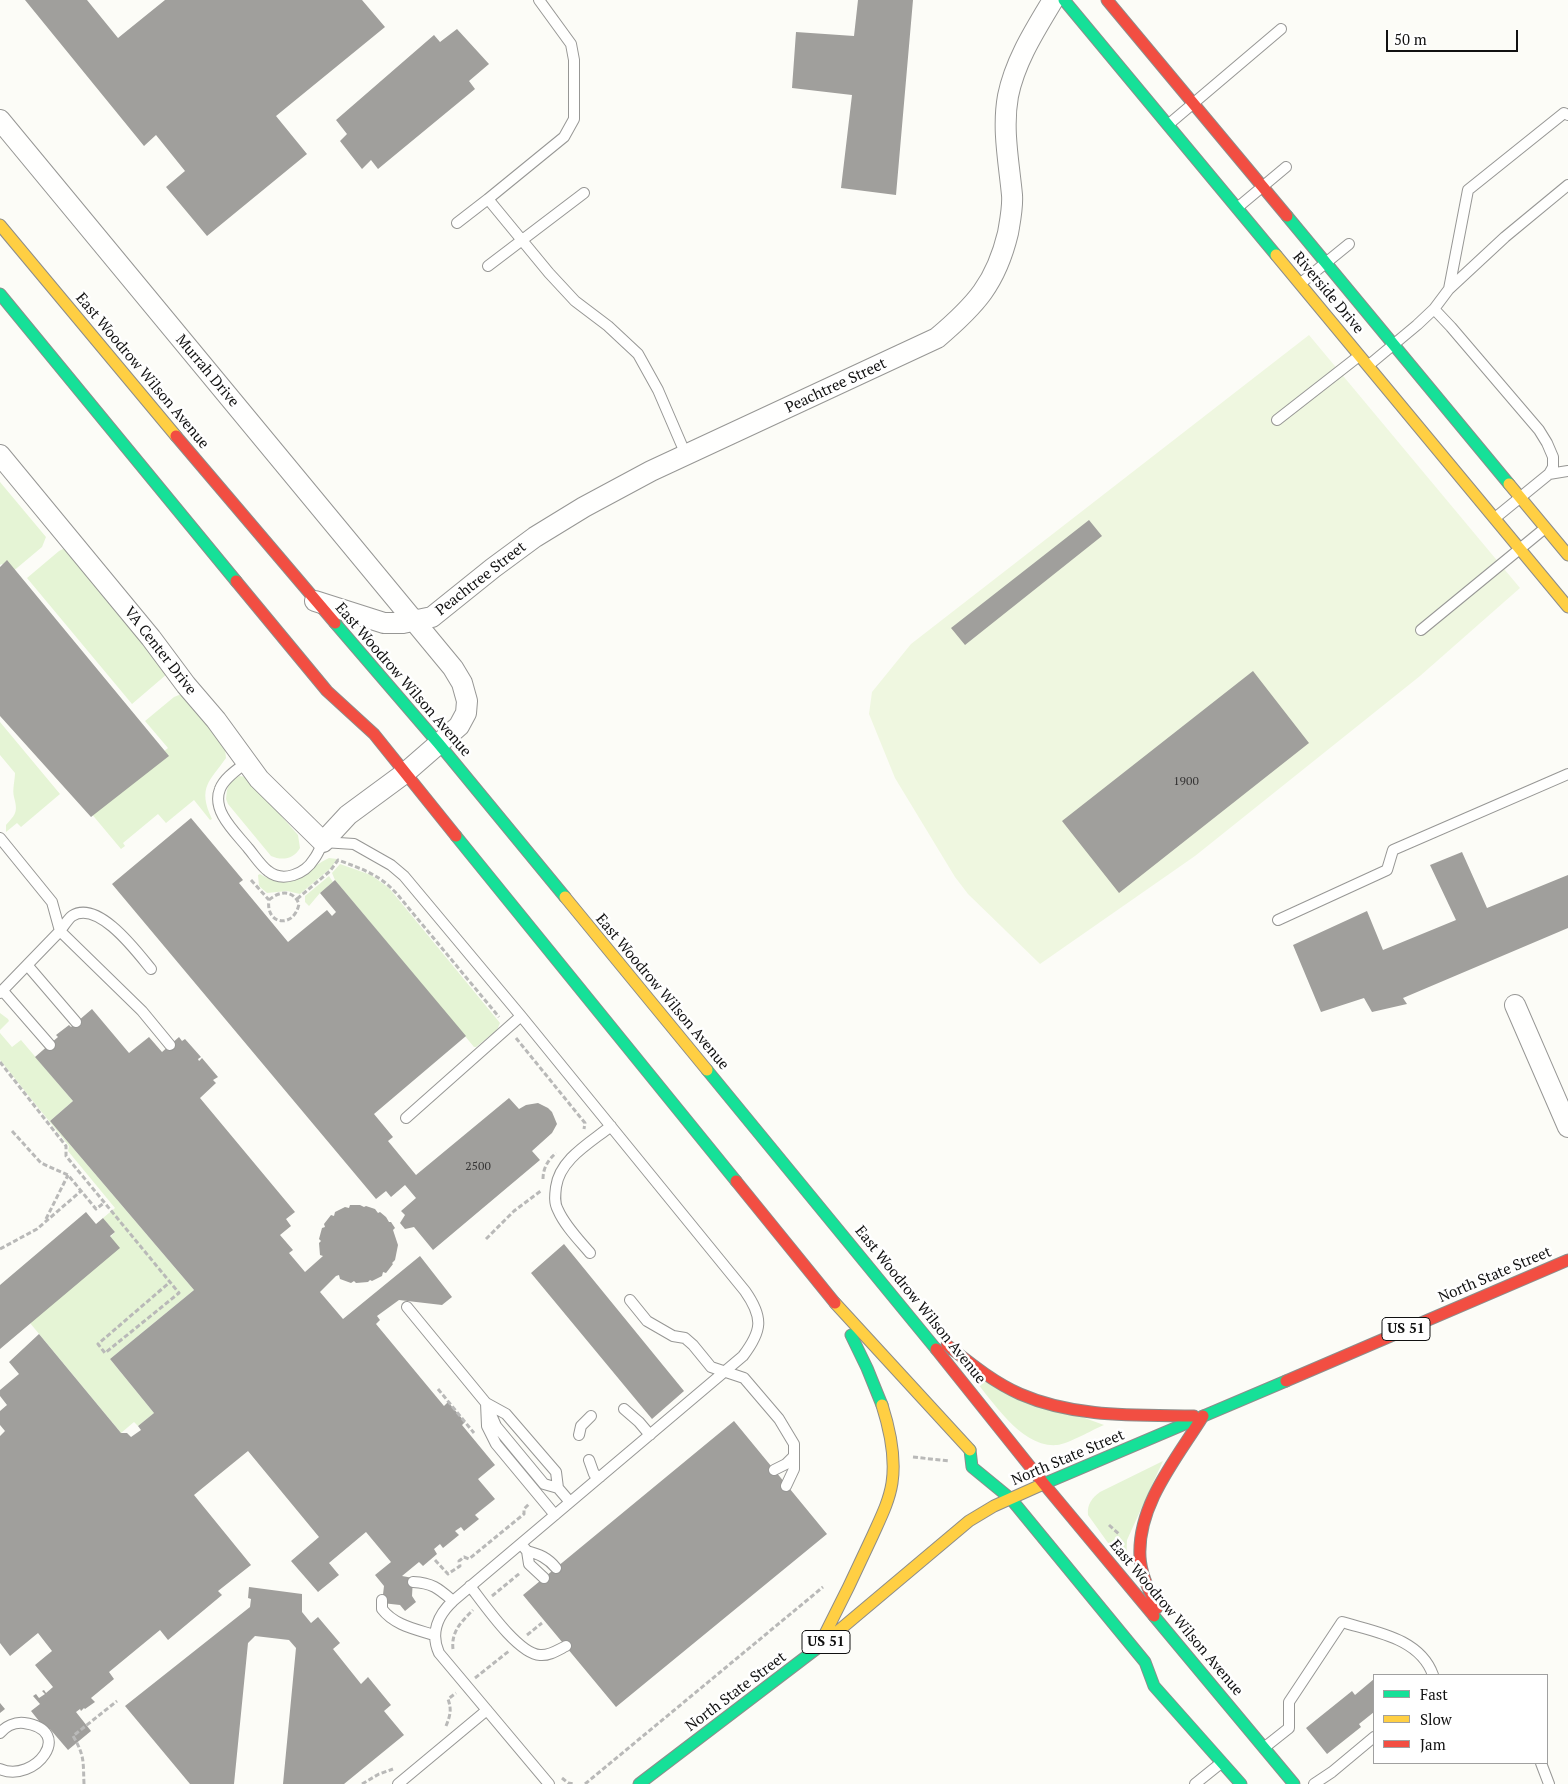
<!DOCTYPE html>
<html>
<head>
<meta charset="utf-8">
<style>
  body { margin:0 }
  #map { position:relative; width:1568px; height:1784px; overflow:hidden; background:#fcfcf7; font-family:"PT Serif",serif }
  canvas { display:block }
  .legend { position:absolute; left:1373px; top:1674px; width:175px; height:90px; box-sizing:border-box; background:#fff; border:1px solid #a0a0a0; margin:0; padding:6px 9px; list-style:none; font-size:15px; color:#111 }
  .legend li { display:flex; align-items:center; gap:10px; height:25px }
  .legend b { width:25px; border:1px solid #a0a0a0 }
  .scale { position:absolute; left:1386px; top:30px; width:132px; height:22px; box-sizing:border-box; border:2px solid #111; border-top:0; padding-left:6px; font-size:15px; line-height:18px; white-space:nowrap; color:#111; -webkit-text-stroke:4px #fff; paint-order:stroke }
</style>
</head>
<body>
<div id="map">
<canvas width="1568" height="1784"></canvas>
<ul class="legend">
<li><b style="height:6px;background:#16e098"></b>Fast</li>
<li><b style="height:6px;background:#ffcf43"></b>Slow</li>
<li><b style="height:6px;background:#f24e42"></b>Jam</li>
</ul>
<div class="scale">50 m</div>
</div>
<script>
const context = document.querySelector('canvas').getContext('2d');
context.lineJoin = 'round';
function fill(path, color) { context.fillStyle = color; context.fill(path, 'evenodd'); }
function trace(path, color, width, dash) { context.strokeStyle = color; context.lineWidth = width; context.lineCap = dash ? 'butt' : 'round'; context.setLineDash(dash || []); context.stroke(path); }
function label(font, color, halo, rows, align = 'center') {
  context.font = font + ' "PT Serif",serif'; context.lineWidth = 5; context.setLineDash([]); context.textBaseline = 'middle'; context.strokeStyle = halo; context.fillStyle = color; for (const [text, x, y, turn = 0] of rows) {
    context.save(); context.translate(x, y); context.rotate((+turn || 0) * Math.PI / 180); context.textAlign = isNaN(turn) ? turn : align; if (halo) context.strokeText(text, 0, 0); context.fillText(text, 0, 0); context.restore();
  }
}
fill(new Path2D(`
  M0,482l46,55 -4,10 -31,26 -9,-9 -2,1z
  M65,548h4l98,126 -35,30 -105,-126 32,-27z
  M184,693l8,3 33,53 1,9c-16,23 -29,29 -14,61l-2,1 -16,-20 -28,23 -8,-9 -35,29 2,3 -4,3 -31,-37 78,-64 -23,-27 29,-24z
  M0,722l60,72 -39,33 -4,-4 -11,9v-7c10,-11 12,-13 8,-28 -2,-7 1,-17 1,-24l-15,-18z
  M239,776l8,1 51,58 2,13c-6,11 -18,13 -29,8l-43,-52 -2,-5 1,-9 3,-8z
  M329,858l8,1 -6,9 -31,26 -13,-3 -20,2 -8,-7 -1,-11 2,-1c33,20 43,-4 69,-16z
  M340,864l31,11 18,13 111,135 -3,7 -21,17h-2l-139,-167 -3,-7z
  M329,876l4,6 -13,11 -11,13 -4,-4v-6z
  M0,1013l8,6 1,2 -9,9z
  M0,1033l12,14 9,-7 52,61 -23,20 144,169 -84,69 44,54 -16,13 -4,-4 -13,11 -91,-110 85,-91 -12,-14 12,-10 -47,-57 1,-5 -69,-86z
  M972,1377l132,48c-12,5 -36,19 -47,20 -36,3 -64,-44 -85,-68z
  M1163,1461l-36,79 -1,28 -38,-53c-1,-11 4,-17 12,-23z`), '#e5f4d5');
fill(new Path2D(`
  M1309,335l211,253 -100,88 -225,180 -155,108 -72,-70 -13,-17 -60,-99 -26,-64 3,-22 39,-48z`), '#eff7e0');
fill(new Path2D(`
  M25,0h62l31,38 47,-38h197l23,27 -109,89 31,38 -100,82 -41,-49 19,-16 -29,-36 -12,11z
  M858,0h55l-17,195 -55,-7 11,-93 -60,-7 4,-56 58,4z
  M457,29l32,35 -20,17 6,8 -97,80 -7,-9 -9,9 -22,-28 7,-7 -11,-14 98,-85 6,7z
  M1089,520l13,16 -137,109 -14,-17z
  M7,560l162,196 -78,61 -91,-101v-149z
  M1253,671l56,72 -190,150 -57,-72z
  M191,818l52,62 -4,3 49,59 39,-32 5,6 4,-4 -16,-19 15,-13 131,156 -92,78 19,23 -5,4 28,34 93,-77 10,11 7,-4 12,-2 10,5 4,4 5,12 -5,9 -20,18 8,9 -107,90 -19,-23 -9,2 -5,-6 5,-8 -4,-4 15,-13 -11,-13 -14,12 -5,-6 -10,8 -264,-315z
  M1462,852l25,56 81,-33v53l-165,70 4,6 -35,8 -8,-14 -43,14 -28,-67 74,-34 16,39 73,-30 -26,-55z
  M92,1009l37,44 20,-16 13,15 17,-15 3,4 3,-2 16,18 -3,2 1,2 3,-3 16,19 -5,3 3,3 -16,15 95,114 -9,7 5,7 -11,9 13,15 -4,3 16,19 18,-16 -3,-1 -1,-12 2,-2 -2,-2 3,-11 3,-1 -1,-3 7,-9 3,1 1,-4 10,-5 4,1 1,-3h10l4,2 2,-1 9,3 3,4 2,-1 6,5 3,5h2l4,6 -2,2 5,15 -3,15 -3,3 1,1 -7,9 -3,-1 -1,4 -10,5 -2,-1 -2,2 -12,1 -2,-2 -3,2 -11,-4 -1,-4 -3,1 -16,16 23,27 77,-63 32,41 -10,8 -43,-5 -22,16 3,4 -4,4 68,82 4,-4 17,20 -3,3 33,40 -17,14 17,20 -20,16 4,4 -15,12 -3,-4 -6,4 4,4 -16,13 -3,-4 -6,5 3,5 -14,12 -4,-4 -17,14 11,2 -1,18 4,6 -11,9 -5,-6 -18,-2 2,-17 -9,-11 16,-13 -25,-30 -37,31 10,12 -21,17 -27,-31 28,-24 -71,-86 -54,44 57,70 -33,26 4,4 -54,45 -8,-10 -51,42 5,7 -23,19 4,4 -10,7 -1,-1 -3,3 -1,-2 -4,3 15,19 -23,19 -18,-21 -3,2 -16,-20 9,-7 -7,-8 3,-2 3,4 6,-4 -3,-3 2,-1 2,3 7,-6 -18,-22 17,-14 -14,-18 -28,23 -10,-13v-207l5,-5 -5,-6v-14l7,-6 -7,-9v-6l19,-16 -10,-12 30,-28 82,99h6l4,4 10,-7 -3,-4 16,-13 -44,-54 84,-69 -144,-169 23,-20 -38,-44 23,-20 -2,-2 13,-10 2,2z
  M86,1212l10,12 7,-6 12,14 -5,4 10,12 -120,101v-64z
  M564,1244l120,147 -32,28 -121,-146z
  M734,1421l93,113 -211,173 -93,-112z
  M249,1587l53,7v18l9,11 7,-6 22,26 -7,6 28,35 7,-7 23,28 -7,6 20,24 -60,49h-61l13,-136 -7,-8 -34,-4 -7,7 -14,141h-44l-65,-78 125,-99 1,-8 -3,-1z
  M1374,1679v33l-15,12 2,3 -34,27 -21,-26 46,-37 3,4z
  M0,1703l5,6 -5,4z`), '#a09f9c');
const lane = new Path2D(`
  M539,0l32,44 3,16v59l-10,18 -76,62 61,74 26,28 33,25 30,28 20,36 28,65
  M1169,124l112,-95
  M1237,208l49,-41
  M457,223l31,-24
  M488,266l96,-73
  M1301,283l48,-39
  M1449,289l19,-99 96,-77 4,2
  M1434,309l17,18 88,103 8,13 6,14v10l-4,7 -54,44
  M1369,365l48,-40 17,-16 15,-20 56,-52 63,-52
  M1277,420l82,-64
  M1549,474l19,-3
  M1421,630l123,-101
  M247,762c-9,7 -23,16 -27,27 -9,22 16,44 28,59 6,7 13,18 20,23 15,12 37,3 46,-12 4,-5 6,-11 9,-17l31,2 37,21 13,11 117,140 224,275c19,27 17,40 -2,65l-290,245c-15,14 -23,32 -14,52l110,131
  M0,838l52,64 8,29
  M1278,920l109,-50 6,-20 175,-76
  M60,931c3,-4 8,-12 12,-15 26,-17 65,36 79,53
  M28,966l48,56
  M3,991l47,54
  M0,993l60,-62 82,80 28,34
  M406,1118l115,-102
  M590,1253c-11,-13 -25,-27 -32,-43 -4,-7 -3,-15 -2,-23 4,-28 34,-44 55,-61
  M630,1300l17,21 26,15 12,2 8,7 18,22 33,11 35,41 15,25v25l-8,17
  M407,1307l79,96 10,23 48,58 14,4
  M624,1409l15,13 11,13
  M579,1435l2,-9 10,-10
  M589,1460l5,14 6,3
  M774,1470l12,-6 8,-8
  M555,1515l-59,-71 -9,-18 -1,-23 20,11 50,58 2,16 12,14
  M521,1544l6,7 2,13 15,14
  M527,1551c12,3 21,7 29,17
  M413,1582c20,1 26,7 40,19
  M470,1586c14,18 48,68 70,69 9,1 18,-5 26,-9
  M382,1600v9c12,16 33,20 52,26
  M0,1733c6,-7 15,-11 24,-10 52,7 11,61 -24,46
  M1265,1747l24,-19v-26l53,-80c33,10 78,16 91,53
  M1541,1763l8,21
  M398,1784l89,-74
  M1195,1784l26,-21
  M1314,1784l18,-12 42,-35`);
const street = new Path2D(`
  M0,120l453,548 9,15 5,18 -1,12 -7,13 -54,47 -57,42 -25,27 -64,-63 -43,-59 -30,-35 -35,-47 -151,-183
  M315,601l69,22h19l29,-6 61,-49 42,-31 49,-30 67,-36 286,-133c39,-33 59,-55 71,-105 2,-12 5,-26 4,-38 -3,-32 -10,-66 -4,-99 7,-35 27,-66 45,-96
  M1515,1005l53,122`);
const fast = new Path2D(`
  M1064,0l212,255
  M1287,216l222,268
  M0,294l236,287
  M335,623l104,121 126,153
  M456,836l280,345
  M707,1070l229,279
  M851,1335l16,33 15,37
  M970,1450l2,17 39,32 134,163 9,24 87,98
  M1041,1485l245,-104
  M1154,1616l140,168
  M639,1784l185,-141`);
const slow = new Path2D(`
  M0,225l176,211
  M1276,255l292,352
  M1509,484l59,71
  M565,897l142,173
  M835,1303l135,147
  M824,1636c17,-33 33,-66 48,-99 8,-18 17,-35 20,-54 4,-26 -2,-53 -10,-78
  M824,1643l145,-122 25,-15 47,-21`);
const jam = new Path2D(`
  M1107,0l180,216
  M176,436l159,187
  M236,581l91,110 47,43 82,102
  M736,1181l99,122
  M947,1345c23,18 46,37 73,49 55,24 116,21 174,22
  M936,1349l108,135 110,132
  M1286,1381l282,-121
  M1157,1608c-7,-16 -16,-33 -17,-51 -3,-52 37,-99 63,-141`);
trace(lane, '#979795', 12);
trace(street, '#979795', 22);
trace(fast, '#8d8d8b', 13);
trace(slow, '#8d8d8b', 13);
trace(jam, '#8d8d8b', 13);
trace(new Path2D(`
  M251,880l18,20c-4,25 25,29 30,4 -6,-15 -20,-13 -30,-4
  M297,899l33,-28 8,-11c24,9 41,14 59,34l102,123
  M516,1038l69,85 -1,6
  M0,1062l66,84v10l113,137 -74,60 -7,-9 72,-62
  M12,1131l29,32 27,12 28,34 8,-6
  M543,1179c0,-11 5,-19 13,-26
  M46,1219l22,-44
  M486,1239l28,-28 28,-21
  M0,1249l37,-20 44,-38
  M438,1389l36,44
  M913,1457l36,4
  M1109,1525l10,9
  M435,1560l13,14 12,-8 -1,-5 5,-4 5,2 55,-45v-5l5,-5
  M492,1596l28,-23
  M527,1635l15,-12
  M453,1649c-2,-17 8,-27 20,-39
  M475,1678l34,-27
  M446,1726c4,-10 6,-16 2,-27l8,-6
  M562,1778l6,5 6,1
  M84,1784c-1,-22 1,-28 -11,-48l44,-35
  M362,1784l17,-10 14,-5
  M585,1784l238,-197`), '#b9b9b8', 3, [5, 2.5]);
trace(lane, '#fffffe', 10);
trace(street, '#fffffe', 20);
trace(fast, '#16e098', 11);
trace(slow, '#ffcf43', 11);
trace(jam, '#f24e42', 11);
label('12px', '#353434', null, [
  ["1900",1186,782],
  ["2500",478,1167]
]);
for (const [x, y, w] of [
  [1406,1329,48],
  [826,1642,48]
]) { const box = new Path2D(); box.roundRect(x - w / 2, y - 11.5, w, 23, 4); context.fillStyle = '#fff'; context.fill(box); trace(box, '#111', 1); }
label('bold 14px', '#111', null, [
  ["US 51",1406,1329],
  ["US 51",826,1642]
]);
label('15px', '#111', '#fff', [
  ["Riverside Drive",1328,293,50],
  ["East Woodrow Wilson Avenue",142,371,50],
  ["Murrah Drive",207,371,50],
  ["Peachtree Street",836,386,-25],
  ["Peachtree Street",481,579,-38],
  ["VA Center Drive",160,651,52],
  ["East Woodrow Wilson Avenue",403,680,49],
  ["East Woodrow Wilson Avenue",662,992,50],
  ["North State Street",1495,1275,-23],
  ["East Woodrow Wilson Avenue",920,1305,51],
  ["North State Street",1068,1458,-23],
  ["East Woodrow Wilson Avenue",1176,1618,50],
  ["North State Street",736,1692,-37]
]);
</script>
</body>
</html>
